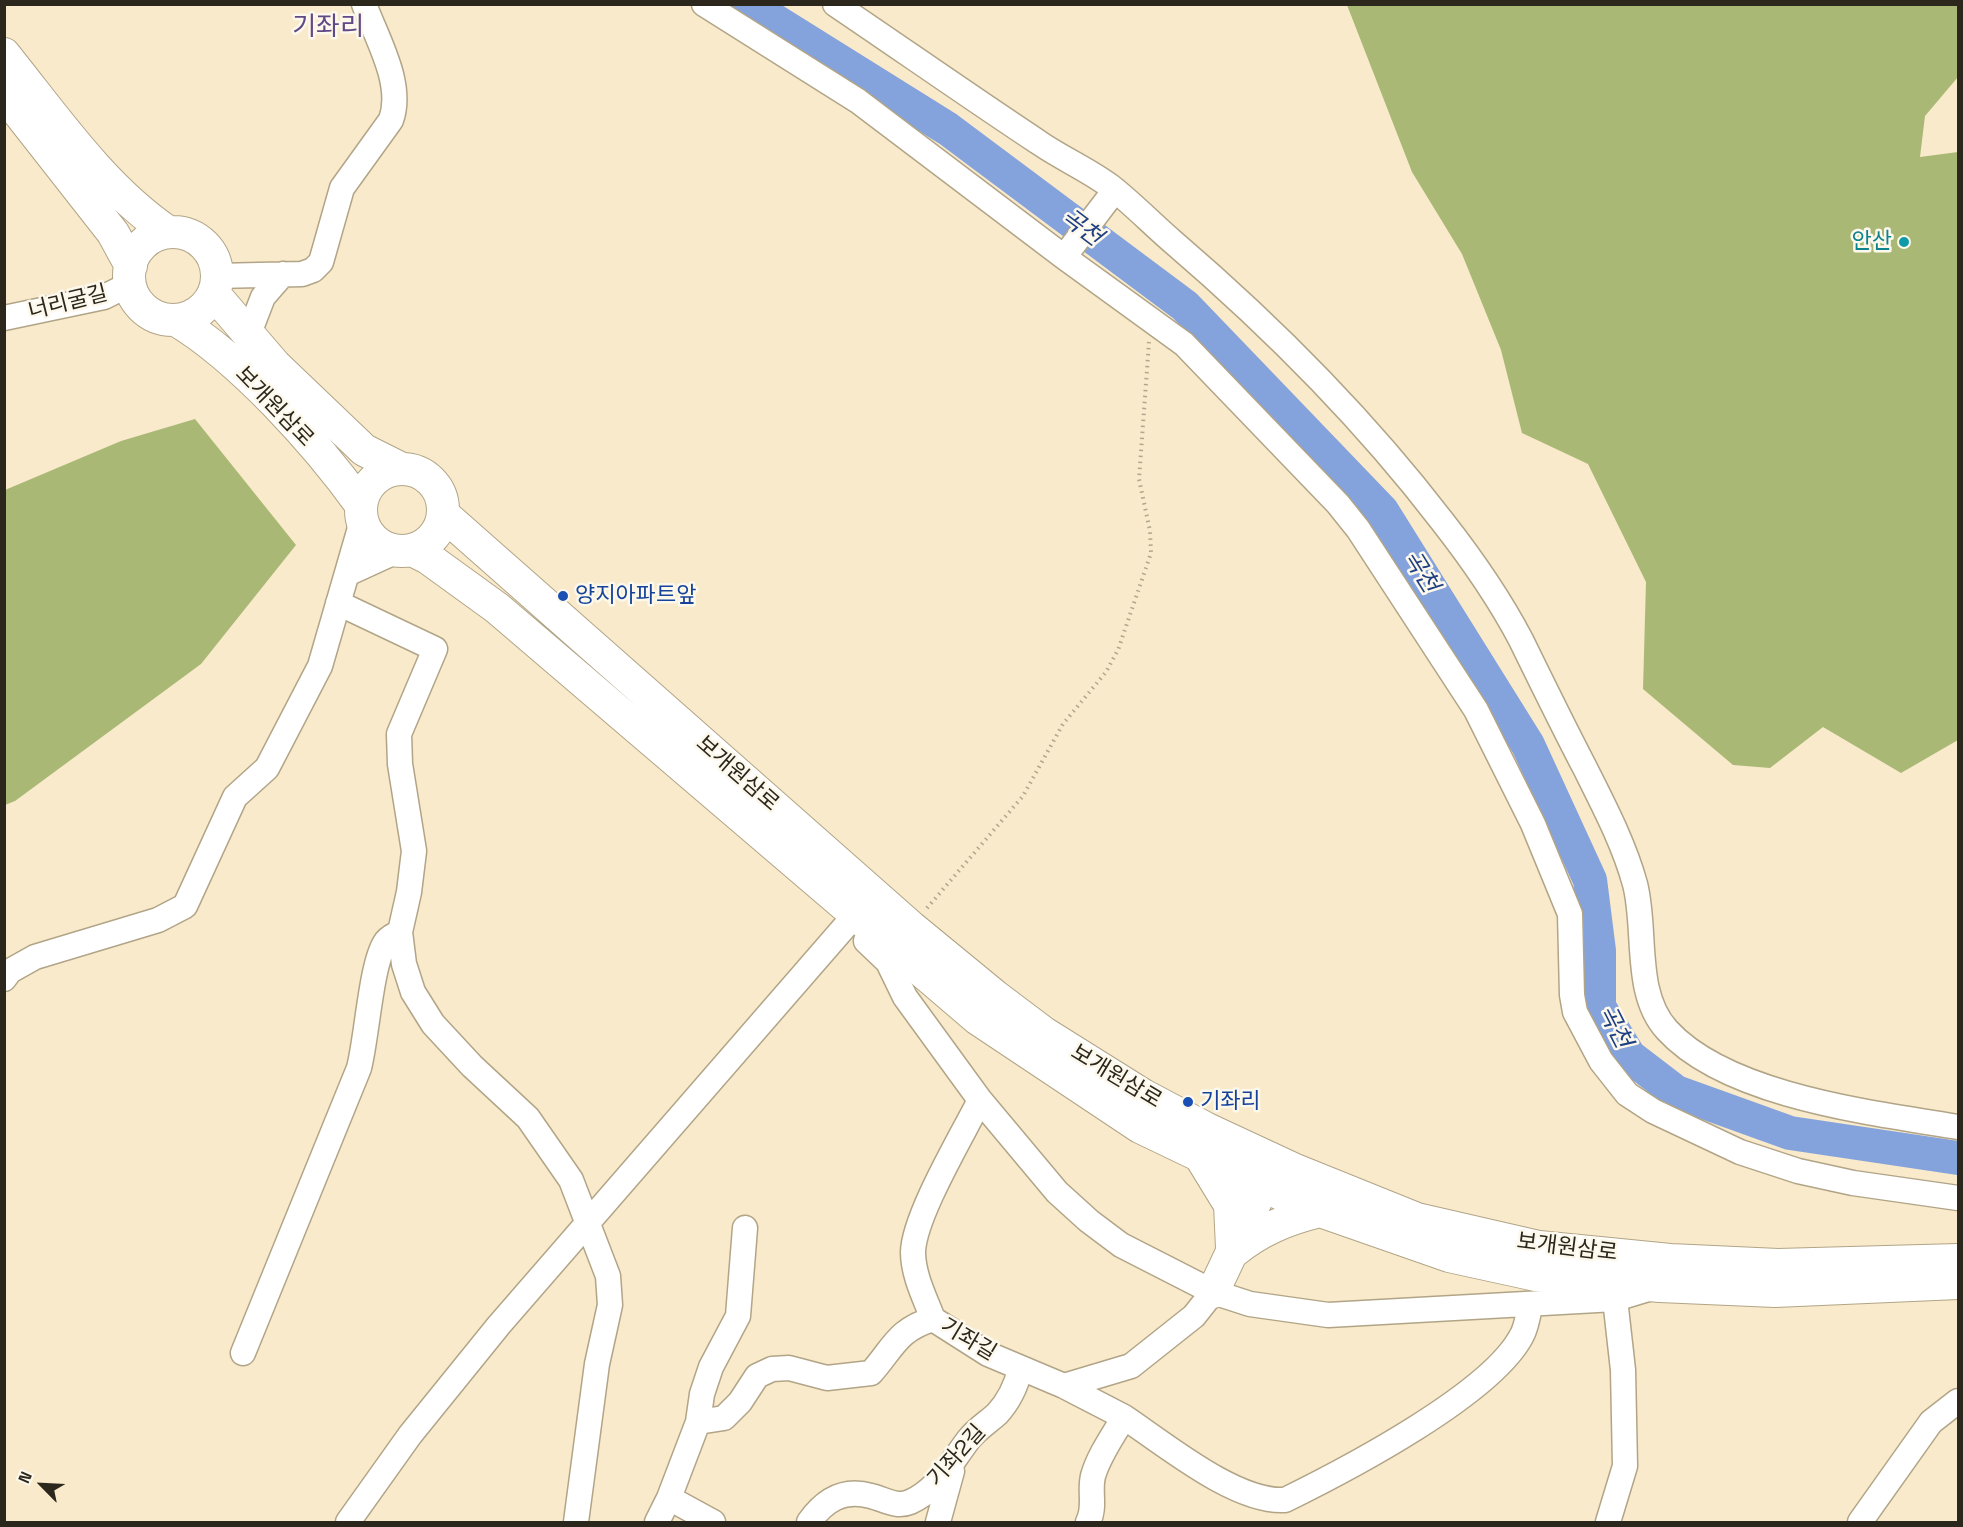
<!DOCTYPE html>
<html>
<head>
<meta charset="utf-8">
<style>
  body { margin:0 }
  #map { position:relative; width:1963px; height:1527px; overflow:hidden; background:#f8eacb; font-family:"Space Grotesk",sans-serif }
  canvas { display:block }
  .frame { position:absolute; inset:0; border:6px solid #2c271c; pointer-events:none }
  .north { position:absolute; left:12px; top:1455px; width:60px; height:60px; -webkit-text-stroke:4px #fdf8ec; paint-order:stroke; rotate:294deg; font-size:16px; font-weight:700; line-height:24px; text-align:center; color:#2c271c }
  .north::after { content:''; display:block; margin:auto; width:21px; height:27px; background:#2c271c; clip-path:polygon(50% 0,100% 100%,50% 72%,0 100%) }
</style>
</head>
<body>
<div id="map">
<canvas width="1963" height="1527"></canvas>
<div class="frame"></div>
<div class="north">N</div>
</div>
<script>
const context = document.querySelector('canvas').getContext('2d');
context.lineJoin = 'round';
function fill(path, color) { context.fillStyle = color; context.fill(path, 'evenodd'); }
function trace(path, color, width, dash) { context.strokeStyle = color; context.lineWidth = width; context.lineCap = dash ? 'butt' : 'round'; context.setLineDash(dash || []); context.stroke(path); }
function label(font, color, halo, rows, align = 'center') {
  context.font = font + ' "Space Grotesk","Noto Sans KR",sans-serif'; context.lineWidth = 5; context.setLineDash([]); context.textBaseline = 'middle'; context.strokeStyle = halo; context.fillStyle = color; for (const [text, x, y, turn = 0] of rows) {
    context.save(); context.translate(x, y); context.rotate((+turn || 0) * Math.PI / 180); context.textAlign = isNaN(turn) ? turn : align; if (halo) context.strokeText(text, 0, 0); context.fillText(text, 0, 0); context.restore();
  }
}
fill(new Path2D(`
  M1347,5h611v72l-33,39 -5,41 38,-5v588l-57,33 -78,-46 -53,41 -37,-3 -90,-76 3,-107 -58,-118 -66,-31 -21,-83 -39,-96 -50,-82z
  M195,419l101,126 -95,119 -186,137 -10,4v-315l116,-49z`), '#aab875');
trace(new Path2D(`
  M748,4l200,125 237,177 197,205 146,234 62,135 9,71v56l30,49 47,36 114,41 168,25`), '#84a2dc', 34);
const minor = new Path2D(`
  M704,4l154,97 206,156 120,87 154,160 20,25 118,181 57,114 37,90 2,81 3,17 26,49 26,33 26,17 87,41 58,19 55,12 105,15
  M835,4c68,46 135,93 203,138 23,16 49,27 72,44 22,17 42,38 63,56 98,84 190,176 269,279 29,37 57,77 79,119 21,43 42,86 64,128 19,38 39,76 50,116 12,46 -2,109 32,146 60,66 206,83 291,97
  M1064,257l51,-67
  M217,276l85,-2 11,-4 8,-8 21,-74 49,-68c13,-36 -14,-81 -27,-116
  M4,318l100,-21 26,-13
  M248,336l15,-39 20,-23
  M349,573l48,-22
  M338,603l97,46 -36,85 1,30 14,87 -5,41 -9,40 4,32 9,28 20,32 39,42 56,52 43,62 37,96 2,29 -13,59 -21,158
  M866,941l22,21 17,35 75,103 77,92 32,29 32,24 92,47 37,12 78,11 287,-16 33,-10
  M4,979l6,-8 25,-14 123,-37 27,-14 50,-109 32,-29 53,-102 42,-145
  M933,1319c-8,-21 -20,-44 -20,-67 1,-36 49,-116 67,-152
  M243,1353l116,-285c8,-31 12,-103 26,-125 3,-6 10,-8 15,-11
  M1064,1386l60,31c-11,19 -25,38 -31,59 -4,16 3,31 -5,46
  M1124,1417c42,28 112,86 161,83 61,-30 207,-106 237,-165 5,-9 6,-22 9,-31
  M698,1422l4,-28 9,-27 27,-51 7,-88
  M669,1498l44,24
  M348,1522l62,-87 89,-110 356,-410
  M657,1522l12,-24 29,-76 26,-4 16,-16 17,-26 15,-7 17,-1 38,10 44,-5c23,-26 26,-43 62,-54l55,35 76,32 67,-20 63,-50 19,-24
  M809,1522c15,-21 34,-34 62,-26 13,3 25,12 39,6 29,-13 41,-40 59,-63 8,-10 19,-17 28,-25 12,-13 19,-28 23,-44
  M938,1522l14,-51
  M1608,1522l17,-56 -2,-96 -8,-71
  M1860,1522l71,-100 27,-21`);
const major = new Path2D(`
  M4,54c50,62 98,133 164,178
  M4,94l109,139 18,33
  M129 276a44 44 0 1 1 88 0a44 44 0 1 1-88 0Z
  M214,294l61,71 89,85 36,18
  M176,320c65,39 141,124 185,185
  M361 510a41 41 0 1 1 82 0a41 41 0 1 1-82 0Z
  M443,514l468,413 84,69 49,37 99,62 64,34 86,40 124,50 122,28 131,13 108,5 180,-5
  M412,550l16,8 69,50 481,411 162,108 123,59 57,25 129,45 87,19 124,11 115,5 183,-8
  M1200,1156l30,49 2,43
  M1233,1252c27,-22 54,-33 87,-41
  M1213,1292l59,-125`);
trace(minor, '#b2a587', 27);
trace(major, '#b2a587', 34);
trace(new Path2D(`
  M927,908l96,-112 40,-72 43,-52 12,-22 33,-97 -1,-22 -11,-52 10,-137`), '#b1a68e', 4, [1.5, 4.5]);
trace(minor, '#fff', 24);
trace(major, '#fff', 32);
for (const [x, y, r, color] of [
  [1904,242,6,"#0f9aa8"],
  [563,596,6,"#1a4fb4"],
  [1188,1102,6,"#1a4fb4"]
]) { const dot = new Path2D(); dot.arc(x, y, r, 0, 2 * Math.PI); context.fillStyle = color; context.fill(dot); trace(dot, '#fdf8ec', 2); }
label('22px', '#0d838f', '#fdf8ec', [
  ["안산",1892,242]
], 'right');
label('22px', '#2c271c', '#fdf8ec', [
  ["너리굴길",68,303,-14],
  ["보개원삼로",274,407,46],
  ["보개원삼로",737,774,41],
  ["보개원삼로",1116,1077,31],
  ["보개원삼로",1567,1248,7],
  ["기좌길",968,1340,31],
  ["기좌2길",957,1456,-48]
]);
label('22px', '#164399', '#fdf8ec', [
  ["양지아파트앞",575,596],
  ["기좌리",1200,1102]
], 'left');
label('italic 24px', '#1f3f83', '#fdf8ec', [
  ["곡천",1081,228,37],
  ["곡천",1420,572,58],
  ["곡천",1614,1027,63]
]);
label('26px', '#604986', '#fdf8ec', [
  ["기좌리",328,28]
]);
</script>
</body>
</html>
